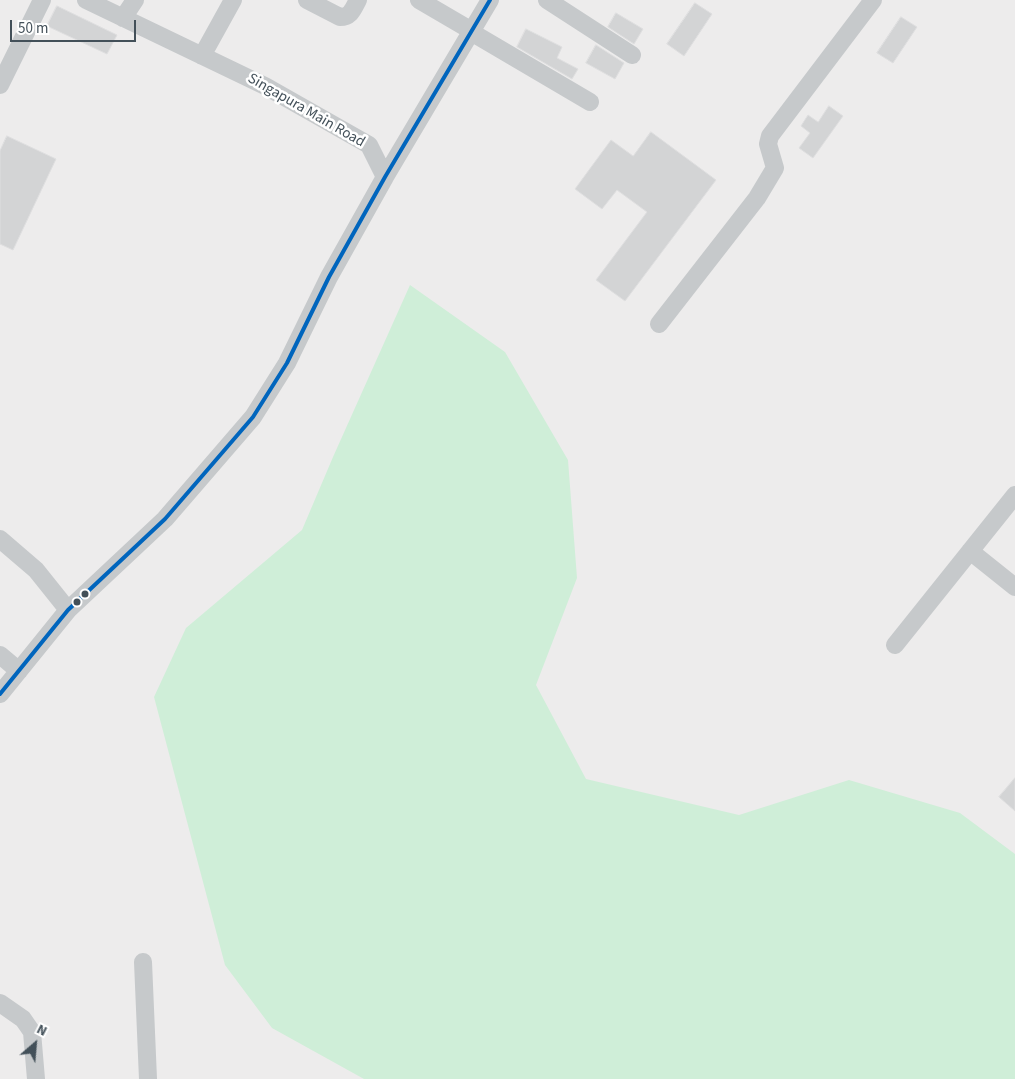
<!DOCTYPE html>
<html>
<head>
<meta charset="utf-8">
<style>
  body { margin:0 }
  #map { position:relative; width:1015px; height:1079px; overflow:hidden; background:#edecec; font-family:"Source Sans 3",sans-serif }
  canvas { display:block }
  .north { position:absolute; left:10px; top:1019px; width:50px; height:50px; -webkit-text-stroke:4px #fff; paint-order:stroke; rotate:27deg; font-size:14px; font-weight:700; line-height:20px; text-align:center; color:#435059 }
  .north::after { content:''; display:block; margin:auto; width:18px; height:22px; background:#435059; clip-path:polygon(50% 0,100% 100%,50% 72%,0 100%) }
  .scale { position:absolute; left:10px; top:20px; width:126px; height:22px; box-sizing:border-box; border:2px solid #435059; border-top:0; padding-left:6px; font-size:15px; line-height:18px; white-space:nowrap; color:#435059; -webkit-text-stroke:4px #fff; paint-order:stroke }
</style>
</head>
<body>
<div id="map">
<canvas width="1015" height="1079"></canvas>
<div class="north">N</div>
<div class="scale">50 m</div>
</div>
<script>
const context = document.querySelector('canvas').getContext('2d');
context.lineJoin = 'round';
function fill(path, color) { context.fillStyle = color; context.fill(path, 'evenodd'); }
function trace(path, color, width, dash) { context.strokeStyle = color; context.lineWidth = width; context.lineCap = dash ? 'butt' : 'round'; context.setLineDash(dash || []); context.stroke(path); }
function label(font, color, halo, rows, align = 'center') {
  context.font = font + ' "Source Sans 3",sans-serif'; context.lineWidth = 5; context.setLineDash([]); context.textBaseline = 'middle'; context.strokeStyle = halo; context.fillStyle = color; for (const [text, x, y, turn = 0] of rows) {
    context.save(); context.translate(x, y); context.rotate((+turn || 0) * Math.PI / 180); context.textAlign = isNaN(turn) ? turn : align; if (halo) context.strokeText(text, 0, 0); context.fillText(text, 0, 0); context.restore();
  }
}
fill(new Path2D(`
  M410,285l95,67 63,108 9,118 -41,107 50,94 153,36 110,-35 111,33 55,41v225h-651l-92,-51 -47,-63 -71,-268 32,-69 116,-98 31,-73z`), '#cfeed8');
const building = new Path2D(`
  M695,3l17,11 -28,42 -17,-12z
  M57,6l60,29 -10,19 -60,-28z
  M616,13l27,16 -9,15 -26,-17z
  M901,17l16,10 -24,36 -16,-10z
  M526,29l36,18 -5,11 21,11 -6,10 -55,-32z
  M596,45l28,18 -9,16 -29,-16z
  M829,106l14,10 -30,42 -14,-10 11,-15 -9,-7 7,-11 10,7z
  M651,132l65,48 -91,121 -29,-21 51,-68 -30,-22 -15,19 -27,-20 36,-49 22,16z
  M7,136l49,23 -43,91 -13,-6v-93z
  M1015,778v33l-16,-14z`);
fill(building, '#d3d4d5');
trace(building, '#dededf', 1);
trace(new Path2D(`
  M86,0l179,86 104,59 16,32
  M307,0l33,17c11,0 13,-8 18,-17
  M419,0l53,31
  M547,0l85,55
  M123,18l12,-18
  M471,32l119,70
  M202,56l31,-56
  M0,85l42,-85
  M659,324l98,-126 18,-30 -7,-24 2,-8 103,-136
  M0,539l36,31 32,40
  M970,551l45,36
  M895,645l120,-150
  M0,655l19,16
  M0,694l68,-84 97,-91 88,-102 34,-54 42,-86 56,-100 105,-177
  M143,962l5,117
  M0,1003l23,16 9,13 4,47`), '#c6c9cb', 18);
trace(new Path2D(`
  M0,694l68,-84 97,-91 88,-102 34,-54 42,-86 56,-100 105,-177`), '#0065bd', 4);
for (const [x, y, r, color] of [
  [85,594,4.5,"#435059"],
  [77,602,4.5,"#435059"]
]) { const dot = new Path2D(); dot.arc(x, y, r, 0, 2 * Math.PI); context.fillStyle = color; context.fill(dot); trace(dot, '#fff', 2); }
label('15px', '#435059', '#fff', [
  ["Singapura Main Road",306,111,30]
]);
</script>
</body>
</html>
